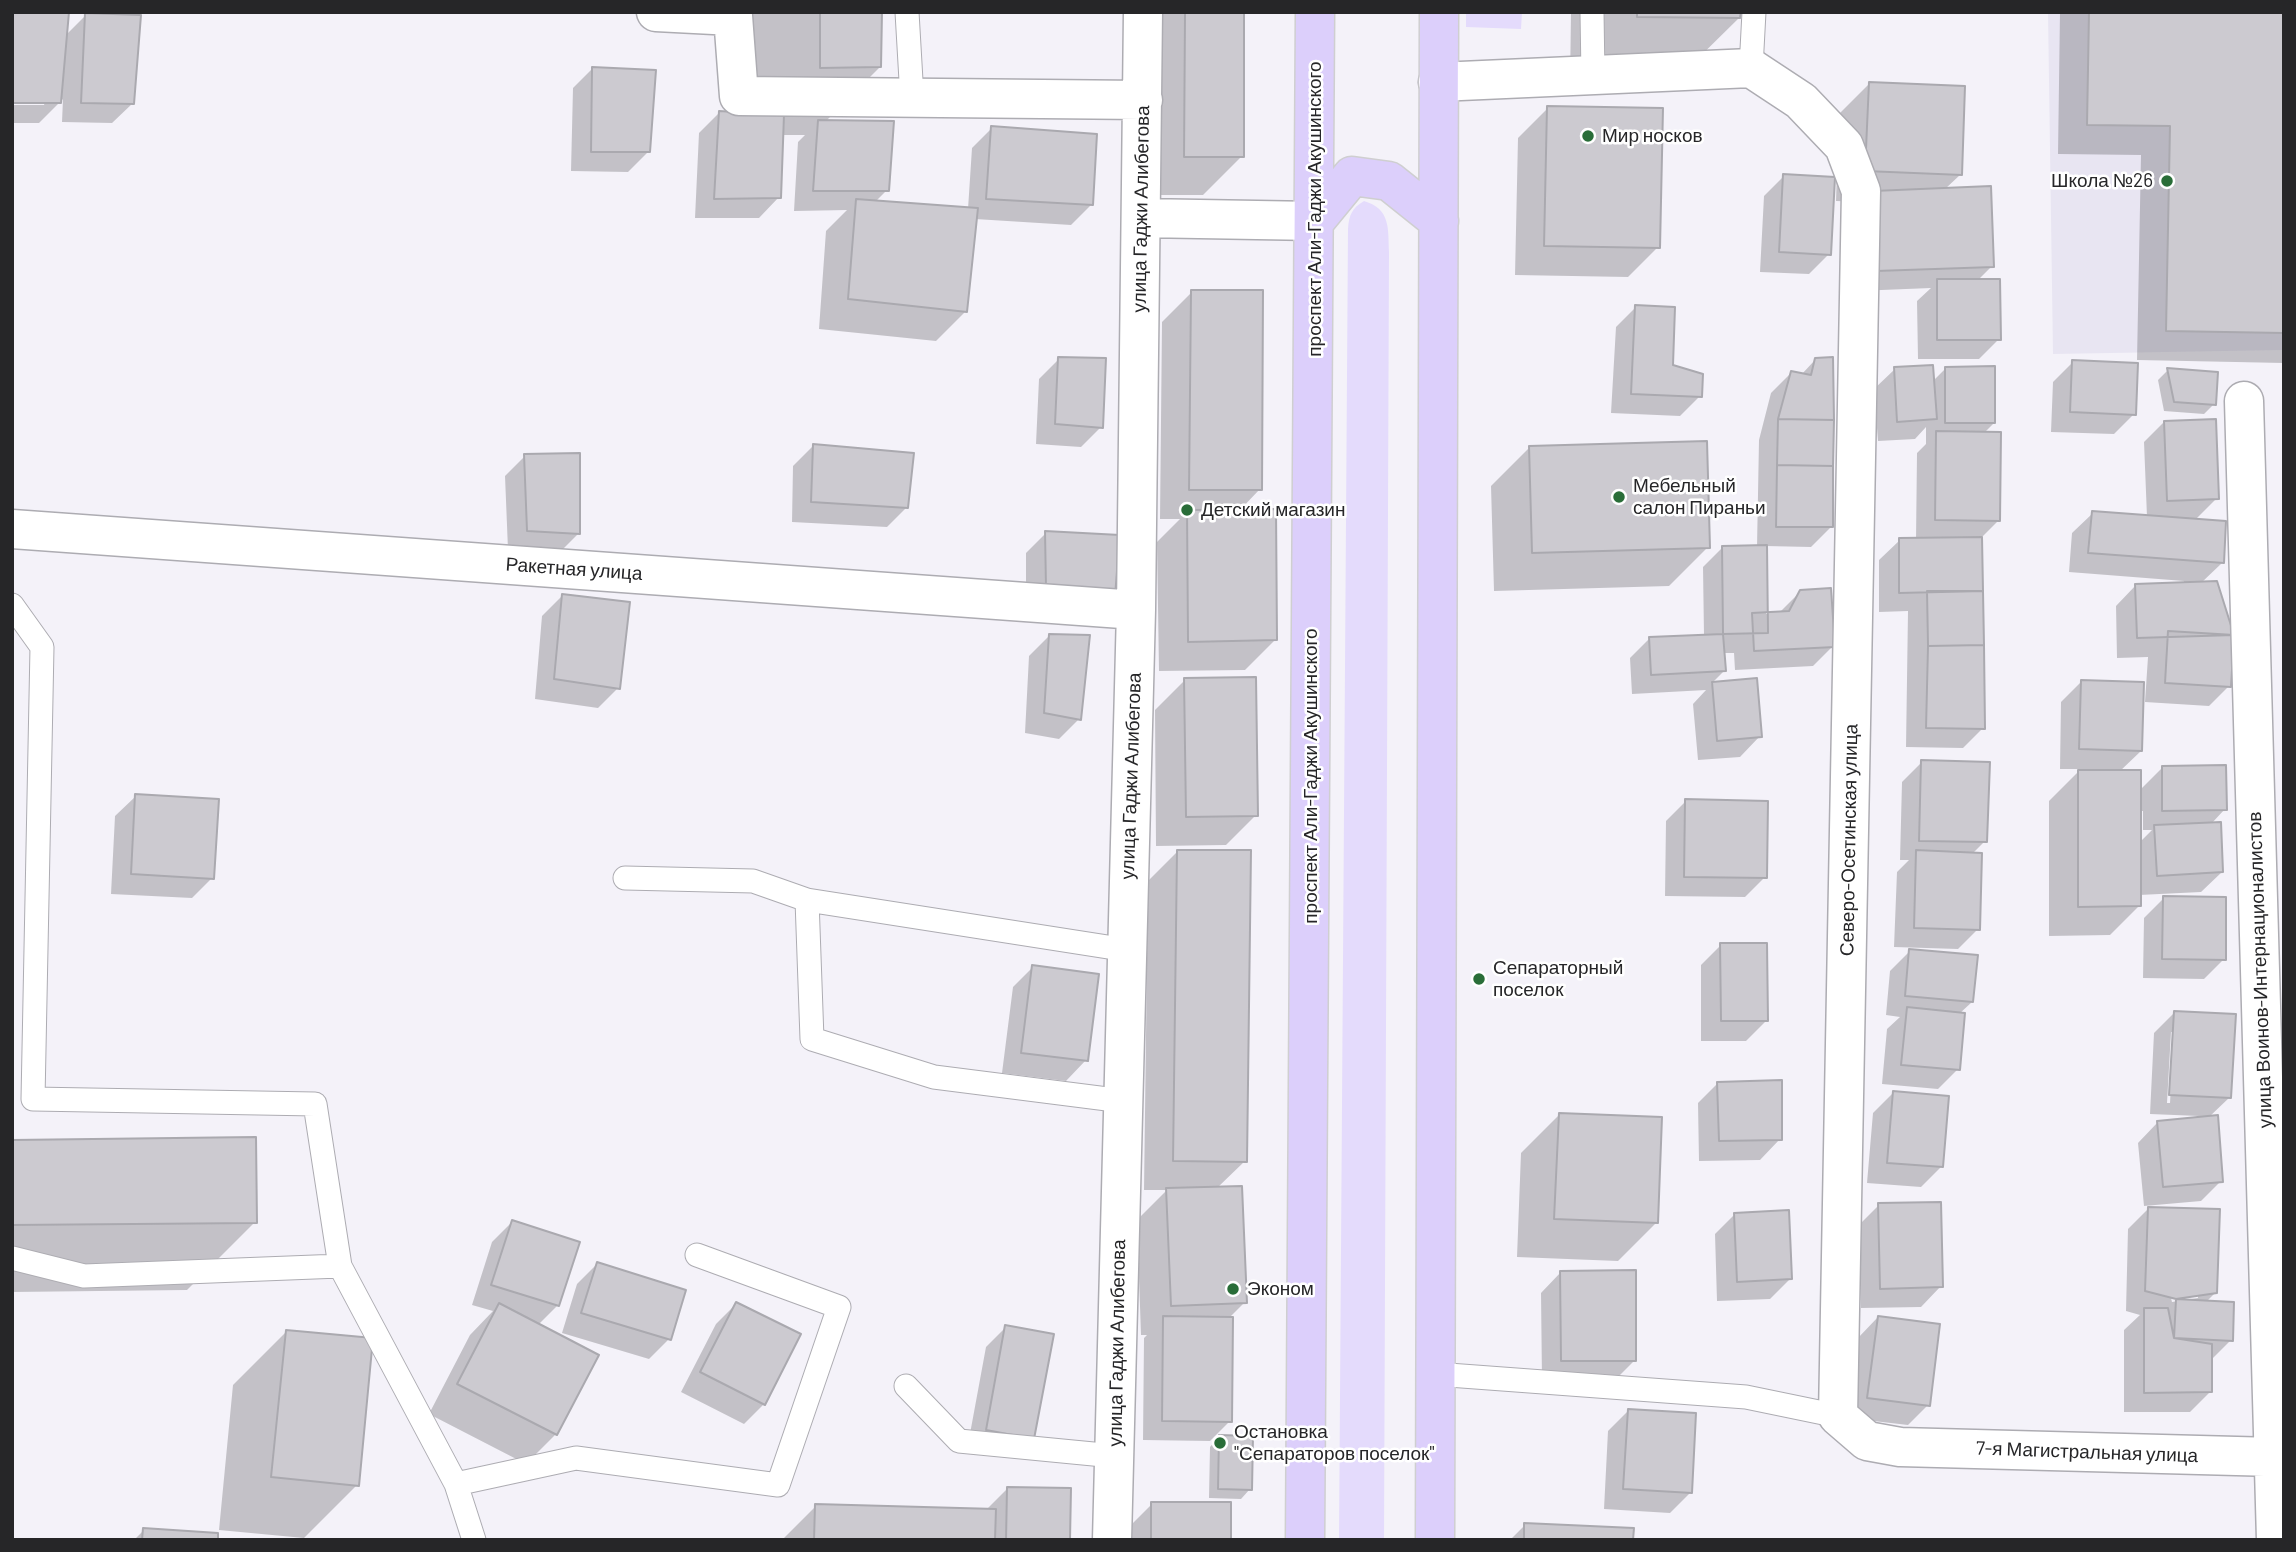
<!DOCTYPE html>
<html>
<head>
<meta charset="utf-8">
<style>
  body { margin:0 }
  #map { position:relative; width:2296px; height:1552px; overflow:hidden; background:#f4f2f9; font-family:Barlow,sans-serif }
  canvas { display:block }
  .frame { position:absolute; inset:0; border:14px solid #262628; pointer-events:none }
</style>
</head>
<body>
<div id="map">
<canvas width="2296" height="1552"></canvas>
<div class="frame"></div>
</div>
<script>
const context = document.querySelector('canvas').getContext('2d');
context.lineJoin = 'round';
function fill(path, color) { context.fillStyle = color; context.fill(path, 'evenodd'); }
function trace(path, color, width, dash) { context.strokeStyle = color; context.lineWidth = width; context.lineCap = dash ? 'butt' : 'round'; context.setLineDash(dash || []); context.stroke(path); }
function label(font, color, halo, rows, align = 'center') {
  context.font = font + ' Barlow,sans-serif'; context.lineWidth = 5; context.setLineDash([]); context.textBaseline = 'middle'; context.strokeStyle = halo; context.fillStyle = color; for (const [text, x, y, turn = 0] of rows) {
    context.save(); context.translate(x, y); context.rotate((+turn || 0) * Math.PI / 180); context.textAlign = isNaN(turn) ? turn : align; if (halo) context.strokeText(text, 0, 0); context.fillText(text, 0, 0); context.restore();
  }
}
fill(new Path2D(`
  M2048,12h236v338l-231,4z`), '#e8e5f2');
fill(new Path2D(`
  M1466,12h56l-1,17 -55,-2z
  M1364,201c27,8 24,28 25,51l-5,1288h-45l9,-1311c1,-14 4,-21 16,-28z`), '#e4dbfc');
fill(new Path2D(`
  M753,12h127v55l-55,55 62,68 -12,12 93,7 4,-61 20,-20 99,77 -20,20 -96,-6 -9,92 -30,30 -117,-12 7,-98 21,-21 -53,1 4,-69 7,-7h-23l-3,62 -20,21h-64l4,-85 20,-20 34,2z
  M1147,12h96l-1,144 -39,39h-57z
  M1571,12h168v6l-68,67 -101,-1z
  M2060,12h224v351l-147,-3 4,-205 -83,-1z
  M86,15l47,88 -21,20 -50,-1 1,-23 -24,24h-27v-18h32l21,-69z
  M593,68l55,84 -20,20 -57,-1 2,-83z
  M1869,84l91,91 -15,14 47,77 -15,15 22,58 -20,20h-61l-1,-58 14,-13 -74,3 8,-89 -29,-1 3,-87z
  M1548,108l110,139 -30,30 -113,-2 3,-137z
  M1784,176l45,78 -20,20 -49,-2 4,-76z
  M1192,292l68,197 -21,22 36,129 -30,30 -86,1 -2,-129 23,-23h-20l2,-197z
  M1636,307l35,59 29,30 -20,20 -69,-3 5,-86z
  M1059,359l42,68 -20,20 -45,-3 3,-65z
  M1815,360l16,167 -20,20 -46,-1 1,68 14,-2 20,-20 33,54 -20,20 -78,4 -1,-17h-11l2,17 -14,14 44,-4 5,56 -20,21 -42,3 -5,-56 13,-14 -74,4 -2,-36 20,-20 54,-2 -1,-69 20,-20h34l2,-107 12,-47 20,-20 10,2z
  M2073,362l61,52 -20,20 -63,-2 2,-50z
  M1946,368l48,55 -11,11 15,87 -18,18 3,189 -20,20 -57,-1 2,-136 -29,1v-52l21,-20h16l1,-87 9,-9v-17l-11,12 -37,2 -4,-52 21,-20 37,13z
  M2168,370l46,34 -10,10 -40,-3 -6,-31z
  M2164,422l53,76 -22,22 27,43 -21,20 28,103 -20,20 -64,-4 3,-45 -31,1 -1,-52 20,-21 48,-1v-3l-115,-9 3,-39 21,-20 54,4 -3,-75z
  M813,446l94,61 -20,20 -95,-5 1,-56z
  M1530,447l178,100 -39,39 -175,5 -3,-105z
  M525,456l53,78 -20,20 -50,-4 -3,-74z
  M1046,533l68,63 -88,13v-56z
  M562,596l56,92 -20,20 -63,-9 7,-83z
  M1049,636l30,83 -20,20 -34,-6 4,-77z
  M1185,680l71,135 -30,30 -70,1 -1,-136z
  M2081,682l60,69 -22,21 20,19 23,-23 63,41 -14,15 11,48 -21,20 -62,3v11l-29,29 -61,1v-135l32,-32h-21l1,-67zM2139,811h4v19h9l-13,13z
  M1922,762l63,79 -13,13 6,75 -20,20 -64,-2 3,-75 12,-12h-9l2,-78z
  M136,796l76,82 -20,20 -81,-4 4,-78z
  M1686,801l79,76 -20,20 -80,-1 1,-75z
  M1178,851l67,310 -28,27 28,114 -17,17 2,102 -20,20 -67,-1 1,-102 3,-3h-6l-4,-115 30,-30h-23l4,-309z
  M2164,898l60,61 -20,20 -61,-1 1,-60z
  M1721,945l45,76 -20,20h-45v-76z
  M1910,951l62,51 -13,12 -1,55 -20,20 -56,-5 5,-55 13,-12 -14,-2 4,-44z
  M1033,967l53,93 -20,21 -64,-8 11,-86z
  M2284,967v39l-2,-37z
  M2174,1013l56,84 -22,21 13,63 -20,20 -57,5 -6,-63 20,-21 42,-3 -1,-3 -49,-2 4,-81zM2171,1032h3l-4,71h-3z
  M1718,1083l62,56 -20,21 -61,1 -1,-58z
  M1893,1093l48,74 -20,20 -54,-4 6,-70z
  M1559,1115l98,107 -39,39 -101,-4 4,-104z
  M12,1141l243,81 -68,68 -175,2z
  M1879,1205l62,81 -20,21 -60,1 -2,-83z
  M2148,1209l67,84 -9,9 25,38 -21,21v31l-20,20h-66v-82l16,-15 -14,-4 2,-82zM2198,1294v4l-26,4 -1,-4z
  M1735,1214l55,65 -20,20 -53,2 -2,-67z
  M512,1222l46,83 -20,20 18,109 -30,30 -97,-50 41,-79 23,-24 -21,-6 20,-63z
  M597,1264l72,75 -20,20 -87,-26 15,-49z
  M1561,1272l74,88 -20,20 -73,1 -1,-88z
  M736,1304l28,100 -20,20 -63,-32 35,-68z
  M1878,1317l50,88 -20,20 -60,-7 10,-80z
  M1006,1327l27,111 -20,20 -46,-8 19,-103z
  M287,1331l70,154 -53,53 -85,-8 14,-145z
  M1628,1411l62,82 -20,20 -66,-4 4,-78z
  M1219,1437l31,52 -9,10 -32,-1 1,-51z
  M1007,1489l61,51h-286l34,-34 169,5z
  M1152,1504l77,36h-107v-6z
  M1525,1525l106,15h-121z
  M144,1530l72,10h-82z`), '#0003');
const building = new Path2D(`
  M12,12h57l-8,91h-49z
  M820,12h62l-1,55 -61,1z
  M1185,12h59v145h-60z
  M1637,12h104l-1,6 -103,-1z
  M2089,12h195v321l-118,-2 4,-205 -83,-1z
  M85,13l56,2 -7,89 -53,-1z
  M592,67l64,3 -6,82h-59z
  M1869,82l96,4 -3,89 -97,-4z
  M1547,106l116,2 -3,140 -116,-2z
  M719,111l65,4 -3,83 -67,1z
  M818,120l76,1 -5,70h-76z
  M991,126l106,8 -4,71 -107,-6z
  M1783,174l52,3 -4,78 -52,-3z
  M1991,186l3,81 -118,4 -3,-80z
  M856,199l122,9 -11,104 -119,-13z
  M1937,279h63l1,61h-64z
  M1191,290h72l-1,200h-73z
  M1635,305l40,2 -2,58 30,9 -1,23 -71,-3z
  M1058,357l48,1 -3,70 -48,-4z
  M1833,357l1,63 -56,-1 13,-48 20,4 4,-17z
  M2072,360l66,3 -2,52 -66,-3z
  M1933,365l4,54 -40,3 -3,-55z
  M1995,366v57h-50v-56z
  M2167,368l51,4 -2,33 -42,-3z
  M1778,419l56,1 -1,46 -56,-1z
  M2216,419l3,80 -52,2 -3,-80z
  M1936,431l65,1 -1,89 -65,-1z
  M1707,441l3,107 -178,5 -3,-107z
  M813,444l101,9 -6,55 -97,-6z
  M580,453v81l-53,-3 -3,-77z
  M1777,465l56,1v61h-57z
  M1276,509l1,131 -89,2 -1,-132z
  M2092,511l134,10 -2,42 -136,-10z
  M1045,531l75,4 -5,61 -69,-7z
  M1982,537l1,54 -84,2v-55z
  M1767,545l1,88 -45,1 -1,-88z
  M2217,581l17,54 -97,3 -2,-54z
  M1831,588l4,59 -81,4 -2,-38 37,-2 11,-21z
  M1927,591h56l1,54 -56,1z
  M562,594l68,8 -10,87 -66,-10z
  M2168,631l66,4 -3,52 -66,-4z
  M1049,634l41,1 -9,85 -37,-7z
  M1723,634l3,37 -75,4 -2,-38z
  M1984,645l1,84 -59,-1 2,-82z
  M1256,677l2,139 -72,1 -2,-139z
  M1757,678l5,59 -45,4 -5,-59z
  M2081,680l63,2 -2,69 -63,-2z
  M1921,760l69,2 -3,80 -68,-1z
  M2226,765l1,45 -65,1v-45z
  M2078,770h63v136l-63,1z
  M135,794l84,5 -5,80 -83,-5z
  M1685,799l83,2 -1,77 -83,-1z
  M2221,822l2,50 -66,4 -3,-51z
  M1177,850h74l-4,312 -74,-1z
  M1916,850l66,3 -2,77 -66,-2z
  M2163,896l63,1v63l-64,-1z
  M1720,943h47l1,78h-47z
  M1909,949l69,6 -5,47 -68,-6z
  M1032,965l67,9 -11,87 -67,-8z
  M1907,1007l58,6 -5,57 -59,-5z
  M2174,1011l62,3 -5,84 -62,-3z
  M1782,1080v60l-63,1 -2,-59z
  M1893,1091l56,5 -6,71 -56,-4z
  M1559,1113l103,4 -4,106 -104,-4z
  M2218,1115l5,67 -60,5 -6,-66z
  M256,1137l1,86 -245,2v-85z
  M1242,1186l5,117 -76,3 -5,-118z
  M1941,1202l2,85 -63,2 -2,-86z
  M2148,1207l72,2 -3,84 -41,6 -31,-8z
  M1789,1210l3,69 -55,3 -3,-69z
  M512,1220l68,22 -21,64 -68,-21z
  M597,1262l89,28 -15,50 -90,-27z
  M1636,1270v91h-75l-1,-90z
  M2176,1299l58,3 -1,39 -59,-3z
  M736,1302l65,32 -36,71 -65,-33z
  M499,1303l100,52 -42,80 -100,-51z
  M2144,1308h24l6,30 38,6v48l-68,1z
  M1163,1316l70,1 -1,105 -70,-1z
  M1878,1316l62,8 -10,82 -63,-8z
  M1005,1325l49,9 -20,105 -48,-9z
  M286,1330l87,8 -14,148 -88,-9z
  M1628,1409l68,4 -4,80 -69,-4z
  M1219,1435l34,1 -1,54 -34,-1z
  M1007,1487l64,1 -1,52h-64z
  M1151,1502h80v38h-80z
  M815,1504l181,5 -1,31h-181z
  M1524,1523l110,5 -1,12h-109z
  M143,1528l75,5v7h-76z`);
fill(building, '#cccad0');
trace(building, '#aaa9af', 2);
const lane = new Path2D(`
  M907,12l5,86
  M1592,12l1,64
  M1751,68l3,-56
  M12,605l30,42 -9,452 282,5 25,162 116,218 18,56
  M625,878l128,3 54,19 320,50
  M807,900l5,139 122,38 189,24
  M12,1258l72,18 256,-10
  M1435,1374l311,23 92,19
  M906,1386l53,55 155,15
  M456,1484l120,-26 202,27 61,-178 -142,-52`);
const street = new Path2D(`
  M656,12l77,4 6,80 404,4
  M1438,82l313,-14 50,33 43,45 17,45 -23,1225 29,25 33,6 374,10
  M1141,218l174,3
  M2244,401l32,1139
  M12,529l1124,81
  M1112,1540l24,-930 7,-598`);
const primary = new Path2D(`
  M1315,221l37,-45 37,5 50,40
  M1305,1540l10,-1528
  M1435,1540l4,-1528`);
trace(lane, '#adacb2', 25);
trace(street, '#adacb2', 41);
trace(primary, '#cfcfd0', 41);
trace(lane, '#fff', 23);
trace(street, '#fff', 38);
trace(primary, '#dccffb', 38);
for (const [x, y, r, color] of [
  [1588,136,7,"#296d38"],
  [2167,181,7,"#296d38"],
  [1619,497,7,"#296d38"],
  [1187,510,7,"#296d38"],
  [1479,979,7,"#296d38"],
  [1233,1289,7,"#296d38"],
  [1220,1443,7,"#296d38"]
]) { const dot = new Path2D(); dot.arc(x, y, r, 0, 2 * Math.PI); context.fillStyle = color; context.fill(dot); trace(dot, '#fff', 2.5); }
label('19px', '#262628', '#fff', [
  ["Мир носков",1602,136],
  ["Школа №26",2153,181,"right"],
  ["Мебельный",1633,486],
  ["салон Пираньи",1633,508],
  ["Детский магазин",1201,510],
  ["Сепараторный",1493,968],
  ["поселок",1493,990],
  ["Эконом",1247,1289],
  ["Остановка",1234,1432],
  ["\"Сепараторов поселок\"",1234,1454]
], 'left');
label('19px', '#262628', '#fff', [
  ["улица Гаджи Алибегова",1141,209,-89],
  ["проспект Али-Гаджи Акушинского",1315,209,-90],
  ["Ракетная улица",574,569,4],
  ["улица Гаджи Алибегова",1131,776,-88],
  ["проспект Али-Гаджи Акушинского",1311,776,-90],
  ["Северо-Осетинская улица",1849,840,-89],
  ["улица Воинов-Интернационалистов",2260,970,-92],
  ["улица Гаджи Алибегова",1117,1343,-89],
  ["7-я Магистральная улица",2087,1452,2]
]);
</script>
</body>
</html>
